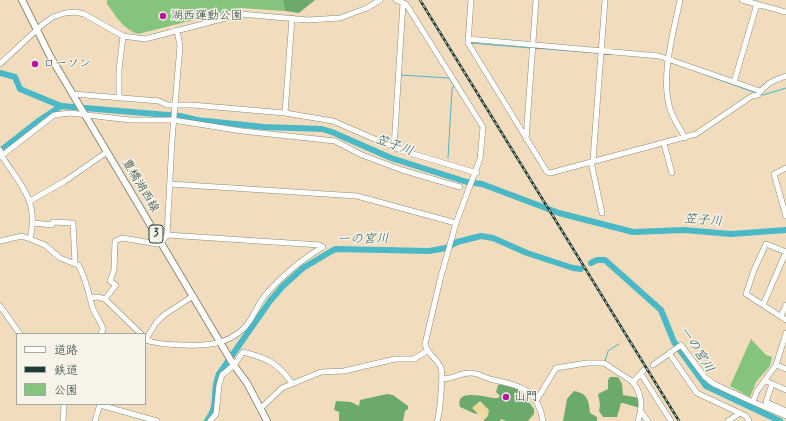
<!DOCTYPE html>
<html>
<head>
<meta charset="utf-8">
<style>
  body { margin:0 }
  #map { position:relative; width:786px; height:421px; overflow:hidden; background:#f1ddbe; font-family:Mynerve,"Klee One",sans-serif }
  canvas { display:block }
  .legend { position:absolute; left:16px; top:333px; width:130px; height:72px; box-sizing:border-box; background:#f7f3e8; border:1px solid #a1aaa0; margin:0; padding:5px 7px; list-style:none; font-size:12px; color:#1f3d34 }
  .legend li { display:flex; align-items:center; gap:8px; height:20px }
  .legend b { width:20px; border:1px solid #a1aaa0 }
</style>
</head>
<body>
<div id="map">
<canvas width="786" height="421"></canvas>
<ul class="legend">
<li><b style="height:5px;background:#fff"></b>道路</li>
<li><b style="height:5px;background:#1f3d34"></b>鉄道</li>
<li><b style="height:11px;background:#85c47c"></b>公園</li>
</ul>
</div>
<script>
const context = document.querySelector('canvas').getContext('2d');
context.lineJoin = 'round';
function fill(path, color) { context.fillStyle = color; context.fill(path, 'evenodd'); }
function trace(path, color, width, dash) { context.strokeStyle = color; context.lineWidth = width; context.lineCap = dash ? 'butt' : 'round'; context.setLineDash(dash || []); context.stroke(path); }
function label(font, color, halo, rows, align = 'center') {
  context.font = font + ' Mynerve,"Klee One",sans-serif'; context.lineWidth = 3; context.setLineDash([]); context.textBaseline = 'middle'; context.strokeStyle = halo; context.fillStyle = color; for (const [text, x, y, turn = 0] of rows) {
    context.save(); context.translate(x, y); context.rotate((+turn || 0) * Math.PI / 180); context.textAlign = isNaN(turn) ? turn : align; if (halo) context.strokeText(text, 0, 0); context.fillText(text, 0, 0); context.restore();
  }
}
fill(new Path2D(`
  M107,0h176l2,11 -44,-3 -103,26c-14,-4 -22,-18 -31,-30z
  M751,339l15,16 6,2 -2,9 -14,16 -6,15 -20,-11z`), '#85c47c');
fill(new Path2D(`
  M283,0h32l-16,13 -14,-2z
  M610,377h8l4,7 1,11 17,3v10l-17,-5h-2l-4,14h-14l-4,-6 1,-6 -2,-11 10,-5v-9z
  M502,384l17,5 15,20v5l-6,7h-22l-5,-2 -1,2h-16l-2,-9 -6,2 -16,-7c-6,-21 30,-8 38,-9l2,-2 -4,-4 2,-7z
  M574,391c13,2 15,9 16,22l7,4v4h-34l4,-22z
  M387,394l6,1 15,11v3l-3,2 -2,10h-64v-9l-5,-2 2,-9 15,1 8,4 1,-6z`), '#6caa6c');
fill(new Path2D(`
  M480,401l9,9 -1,6 -4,4 -12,-12z`), '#eeda9e');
trace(new Path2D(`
  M470,43l61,5
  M534,48l63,5
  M400,75l49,3 5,8 -2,3 -4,69
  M706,75l50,18
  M760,95h3l23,-7
  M605,361l3,-10 11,-7`), '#4bb8c6', 1);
trace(new Path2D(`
  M0,73l15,4 5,12 41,17 119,10 17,4 67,7 58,2 10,3 59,26 76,24 15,2 77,29 74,19 51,-2 47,4 55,-4
  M0,151l37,-29 24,-16
  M591,263l6,-3h8l56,50 13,32 32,44 74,35
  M207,421c13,-16 4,-29 12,-47l51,-73 13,-15 20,-18 32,-19 94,2 17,-3 11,-6 24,-6 12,2 34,15 46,15 8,1`), '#4bb8c6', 6);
const minor = new Path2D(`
  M396,0l10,4 77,123 -3,32 -24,64 -16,57 -15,64c2,10 12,14 16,24 2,5 -1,48 -4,53
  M471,0l-3,43 79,129 3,1 146,-39 56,-38 6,-1c7,-11 16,-15 28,-19
  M680,0c-6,31 -19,73 -11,105 2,11 11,23 16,33
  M742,0l44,12
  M468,39l191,17 101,35
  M0,64l43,-40 10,-7 12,-4 11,-1 8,2 39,22 22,3 96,-25 67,6 32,-2 27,-10 13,-8
  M734,82l23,-78
  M73,94l86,7 8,4h25l93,8 48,8 67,29 77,23
  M119,98v-28l4,-34
  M285,113l7,-95
  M526,139l10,-139
  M664,144l8,29
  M394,148l9,-145
  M0,150c2,8 7,14 12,21 17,24 25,39 18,68
  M0,157l54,-42 16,-2 60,7h43l69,11 93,10 27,14 40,15 58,17
  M786,168l-12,6 12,42
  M170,184l187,12 99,27
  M30,201l35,-20 42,-29
  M602,213l-11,-51 2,-2 12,-160
  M34,223l18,2 1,-3 20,1 2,40
  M167,235l153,10 3,2
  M0,241l22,-5 23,9 15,13 18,7c7,10 11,30 14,41 2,8 9,15 11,23l-2,5
  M786,252l-20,-8 -12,26 -8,24 40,26
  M91,298l7,-1 7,2 36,35
  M105,299l11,-14 -6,-4 4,-11 1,-29 7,-3 36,6 3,-1 6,-8 5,-95 8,-94 -3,-16
  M763,305l23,-53
  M0,306l20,28
  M781,316l5,-11
  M145,340c12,4 26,5 39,5 22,1 42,0 59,-16 9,-8 13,-21 20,-31 14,-18 40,-40 60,-51
  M145,341l11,-18 8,-8 29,-19
  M669,353l28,40 49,23 3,5
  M653,365l28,-20 24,32 9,7 39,18 4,-11 19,-26 10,-32
  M776,365l10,4
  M641,374l30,47
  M443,379c9,0 17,-6 27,-6 7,-1 13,4 20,6 29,7 47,8 53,42
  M766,381l20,9
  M633,382l11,-12
  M772,384l-6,18 20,9
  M536,401l20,-33 31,-5h17l29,19c9,13 10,24 5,39
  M753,402l33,14
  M100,405l57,16
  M260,409l22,-21 39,-16 23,-1 51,-12h19l13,-8
  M641,412l7,9
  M63,421l1,-17
  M95,421l5,-17
  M210,421l6,-7 3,-29 3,-10 12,-10 9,-13c23,6 34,10 48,30
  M728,421l12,-8`);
const major = new Path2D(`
  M22,0l28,56 183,308 14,19 20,38`);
trace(minor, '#888d79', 6);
trace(major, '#888d79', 8);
trace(minor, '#fff', 5);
trace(major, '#fff', 6);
const rail = new Path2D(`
  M420,0l259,421`);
trace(rail, '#1f3d34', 2.5);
trace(rail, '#f7f3e8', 1, [3]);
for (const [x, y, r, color] of [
  [163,16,4,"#b5179e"],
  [35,64,4,"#b5179e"],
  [506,397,4,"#b5179e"]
]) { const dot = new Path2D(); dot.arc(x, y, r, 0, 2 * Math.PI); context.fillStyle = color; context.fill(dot); trace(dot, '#f7f3e8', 1.5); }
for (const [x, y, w] of [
  [156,234,14]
]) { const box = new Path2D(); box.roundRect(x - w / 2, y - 9, w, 18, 3); context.fillStyle = '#f7f3e8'; context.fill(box); trace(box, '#1f3d34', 1); }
label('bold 11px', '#1f3d34', null, [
  ["3",156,234]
]);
label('12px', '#1f3d34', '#f7f3e8', [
  ["湖西運動公園",171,16],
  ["ローソン",43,64],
  ["山門",514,397]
], 'left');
label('12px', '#1f3d34', '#f7f3e8', [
  ["豊橋湖西線",140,186,59]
]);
label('italic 13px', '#2a5c58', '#f7f3e8', [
  ["笠子川",394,146,20],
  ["笠子川",703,221,4],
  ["一の宮川",363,240,-1],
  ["一の宮川",696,350,57]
]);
</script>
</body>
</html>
